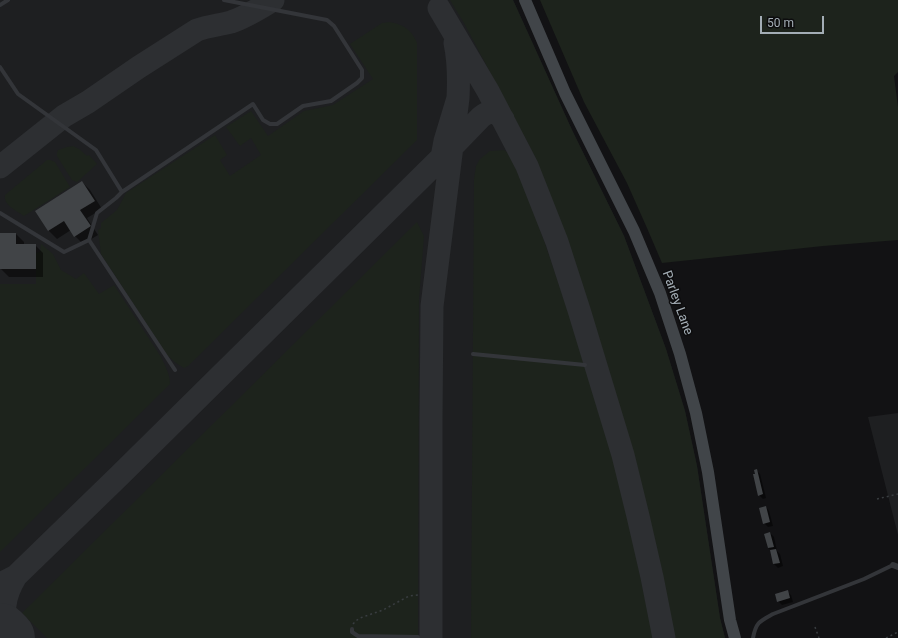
<!DOCTYPE html>
<html>
<head>
<meta charset="utf-8">
<style>
  body { margin:0 }
  #map { position:relative; width:898px; height:638px; overflow:hidden; background:#121214; font-family:Roboto,sans-serif }
  canvas { display:block }
  .scale { position:absolute; left:760px; top:16px; width:64px; height:18px; box-sizing:border-box; border:2px solid #a3adb5; border-top:0; padding-left:5px; font-size:12px; line-height:14px; white-space:nowrap; color:#a3adb5; -webkit-text-stroke:3px #0d0d0e; paint-order:stroke }
</style>
</head>
<body>
<div id="map">
<canvas width="898" height="638"></canvas>
<div class="scale">50 m</div>
</div>
<script>
const context = document.querySelector('canvas').getContext('2d');
context.lineJoin = 'round';
function fill(path, color) { context.fillStyle = color; context.fill(path, 'evenodd'); }
function trace(path, color, width, dash) { context.strokeStyle = color; context.lineWidth = width; context.lineCap = dash ? 'butt' : 'round'; context.setLineDash(dash || []); context.stroke(path); }
function label(font, color, halo, rows, align = 'center') {
  context.font = font + ' Roboto,sans-serif'; context.lineWidth = 3; context.setLineDash([]); context.textBaseline = 'middle'; context.strokeStyle = halo; context.fillStyle = color; for (const [text, x, y, turn = 0] of rows) {
    context.save(); context.translate(x, y); context.rotate((+turn || 0) * Math.PI / 180); context.textAlign = isNaN(turn) ? turn : align; if (halo) context.strokeText(text, 0, 0); context.fillText(text, 0, 0); context.restore();
  }
}
fill(new Path2D(`
  M0,0h513l59,130 52,106 42,113 19,62 12,55 23,152 5,20h-725z
  M898,413v122l-30,-118z`), '#1e1f21');
fill(new Path2D(`
  M450,0h63l59,130 52,106 42,113 19,62 12,55 23,152 5,20h-51l-13,-72 -25,-104 -36,-121 -33,-100 -34,-88 -69,-130z
  M540,0h358v72l-4,4 4,31v133l-75,6 -161,17 -15,-35 -20,-45 -43,-81z
  M389,22c14,2 23,8 28,21v97l-229,226 -4,2c-7,-4 -12,-8 -17,-13l-66,-101 -3,-24 3,-2v-5l16,-13 9,-17 89,-58 12,20 -7,5 10,16 31,-21 -10,-17 -11,8 -14,-19 25,-16 17,25 36,-25 29,-6 40,-26 -23,-35 32,-21z
  M73,146l6,3 8,7 2,-1 8,9 -20,18 -5,-2 -15,-24v-3l1,-3 9,-3z
  M504,150l6,4 23,55 37,107 33,108 14,48 15,64 21,102h-182l3,-459 2,-13 4,-7 10,-8z
  M47,160h3l5,2 15,25 -46,29c-7,-5 -21,-11 -19,-21z
  M417,222l7,14 -5,63 -1,339h-371l-25,-25z
  M41,244l12,10 8,16 15,9 8,-6 15,21 15,-9 47,72c4,9 9,17 9,27l-170,168v-268h36v-31l4,-1z`), '#1d231c');
fill(new Path2D(`
  M82,182l8,8 12,19 -15,9 11,17 -15,9 -8,-8 -4,-6 -14,9 -8,-8 -12,-20z
  M16,234l8,8v3h11l8,8v24h-34l-8,-8z
  M756,470l4,4 6,24 -3,1 -4,-4z
  M766,507l3,4 4,15 -5,1 -4,-4z
  M770,533l4,4 3,14 3,3 3,12 -5,2 -4,-4 -3,-14 -3,-2z
  M787,592l4,3 2,7 -11,3 -4,-4z`), '#0007');
trace(new Path2D(`
  M439,8l49,83 39,75 30,76 22,68 44,145 15,61 14,61 12,61
  M450,149l31,-32c9,-7 14,-7 22,2
  M0,167l64,-51 24,-14 51,-35 58,-37c11,-4 23,-5 34,-8 15,-5 29,-14 42,-22
  M0,584l16,-8 104,-101 322,-318 3,-16 13,-43
  M11,638c-10,-25 -8,-40 5,-62
  M431,638v-218l1,-114 26,-208c1,-19 1,-36 -3,-55`), '#2d2f32', 23);
trace(new Path2D(`
  M0,632l6,6`), '#2d2f32', 58);
fill(new Path2D(`
  M82,181l13,20 -15,9 11,16 -17,11 -10,-16 -16,10 -13,-20z
  M0,233h16v11h20v25h-36z
  M757,469l6,25 -5,2 -5,-22h2l-1,-4z
  M766,506l4,16 -7,2 -4,-16z
  M770,532l4,15 -6,1 -4,-14z
  M776,549l4,14 -7,1 -3,-14z
  M788,590l2,8 -13,4 -2,-8z`), '#414447');
trace(new Path2D(`
  M877,499l21,-5
  M353,624l4,-4 3,-2 23,-8 26,-14 9,-1
  M815,627l4,11
  M886,638l12,-6`), '#393d40', 1.5, [2, 3]);
trace(new Path2D(`
  M0,5l8,-5
  M0,67l18,27 78,56 26,42
  M0,213l64,39 25,-12 8,-27 19,-15 6,-6 131,-88 10,16 7,4h7l26,-18 28,-5 26,-18 5,-5v-8l-28,-44 -7,-6 -103,-20
  M89,240l86,130
  M473,354l112,11
  M352,629v3l6,4 60,1
  M753,638c3,-16 7,-17 20,-24l91,-35 29,-14`), '#333539', 4);
trace(new Path2D(`
  M893,565l5,2`), '#333539', 6);
trace(new Path2D(`
  M525,0l40,93 69,138 26,62 20,61 16,59 12,59 22,148 5,18`), '#414549', 12);
label('13px', '#a3adb5', '#0d0d0e', [
  ["Parley Lane",677,303,70]
]);
</script>
</body>
</html>
